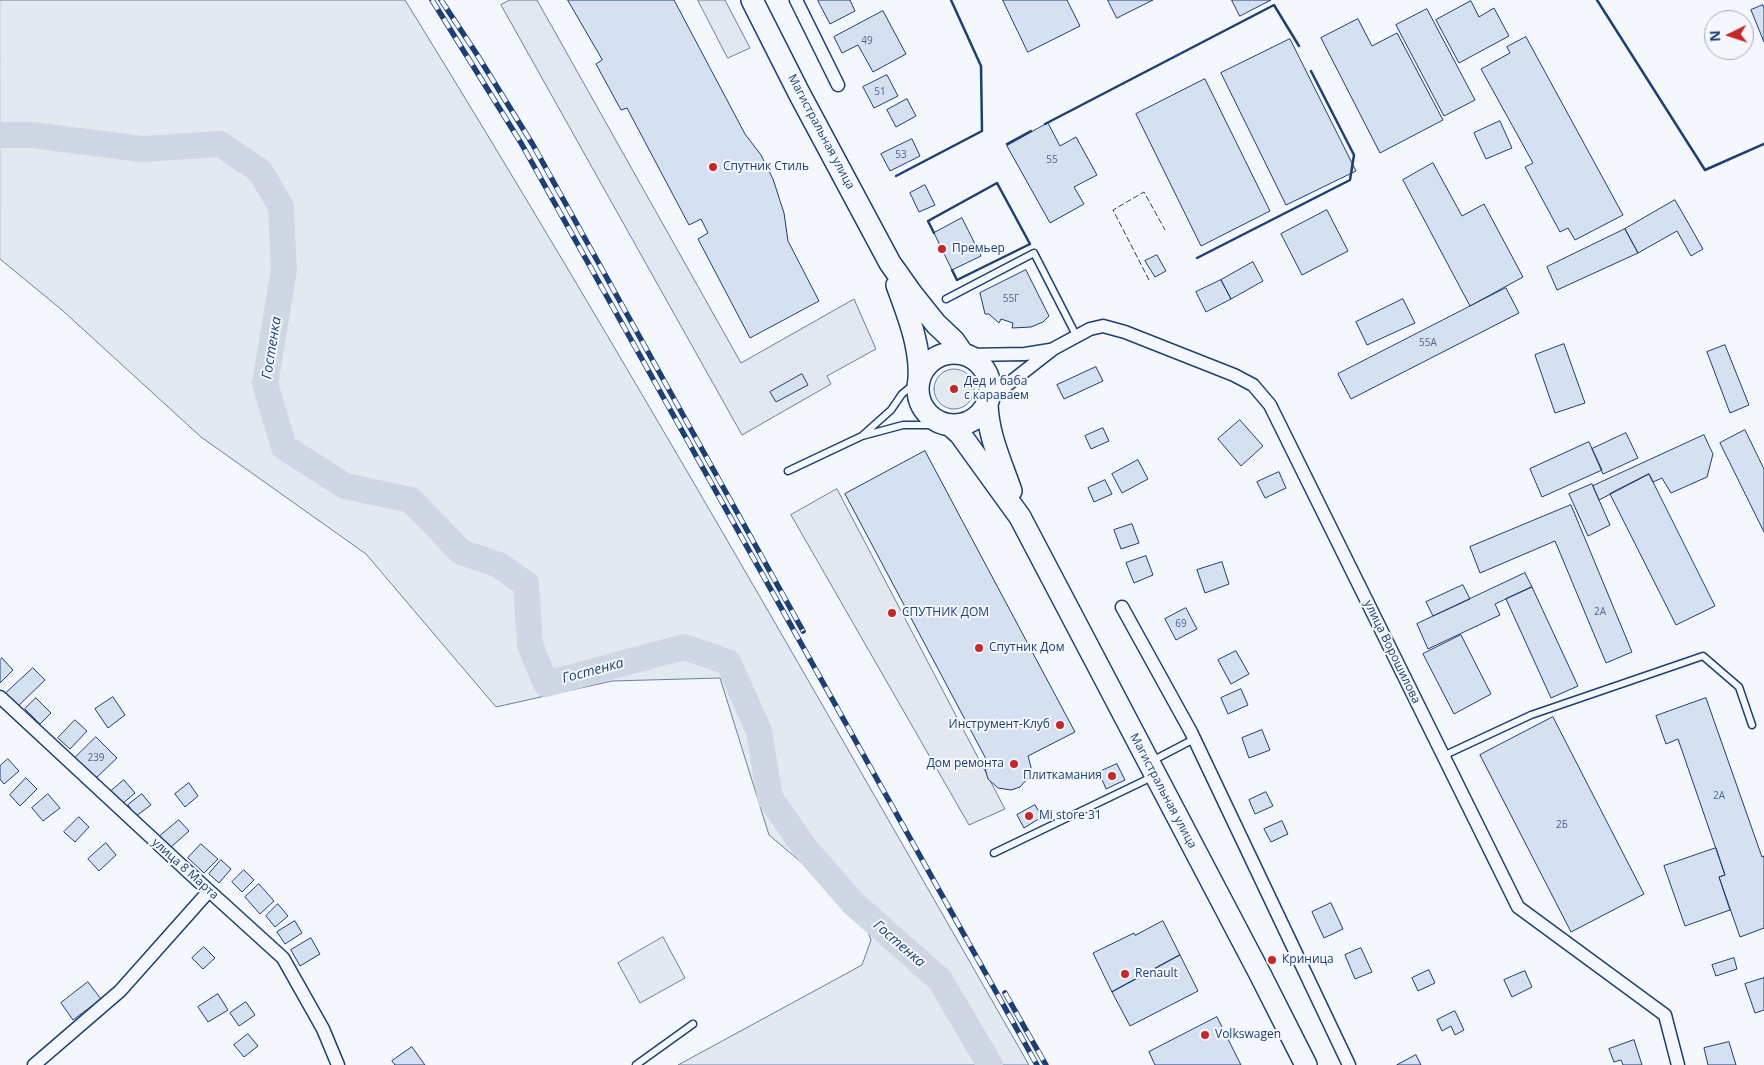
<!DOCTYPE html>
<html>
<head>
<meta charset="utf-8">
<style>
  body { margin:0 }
  #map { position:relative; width:1764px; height:1065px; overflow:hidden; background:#f4f7fb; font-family:"Open Sans",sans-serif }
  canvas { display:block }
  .north { position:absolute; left:1704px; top:10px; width:50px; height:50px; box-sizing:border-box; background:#f4f7fb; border:1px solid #9eadc5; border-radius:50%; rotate:266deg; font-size:14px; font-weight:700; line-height:20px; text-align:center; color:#1d3f73 }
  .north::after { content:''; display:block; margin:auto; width:18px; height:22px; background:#c62828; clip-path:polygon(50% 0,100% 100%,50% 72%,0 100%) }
</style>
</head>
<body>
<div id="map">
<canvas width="1764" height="1065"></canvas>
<div class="north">N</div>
</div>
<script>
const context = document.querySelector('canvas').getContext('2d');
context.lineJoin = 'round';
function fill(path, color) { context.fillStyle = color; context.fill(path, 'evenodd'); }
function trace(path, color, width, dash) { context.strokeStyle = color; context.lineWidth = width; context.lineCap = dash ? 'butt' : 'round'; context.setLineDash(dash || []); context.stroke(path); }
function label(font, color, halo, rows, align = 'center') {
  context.font = font + ' "Open Sans",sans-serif'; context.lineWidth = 4; context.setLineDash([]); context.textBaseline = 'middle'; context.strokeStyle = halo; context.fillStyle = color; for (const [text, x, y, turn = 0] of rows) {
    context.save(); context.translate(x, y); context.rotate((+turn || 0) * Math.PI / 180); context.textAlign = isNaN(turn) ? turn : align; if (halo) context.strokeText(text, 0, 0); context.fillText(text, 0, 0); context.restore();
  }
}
const green = new Path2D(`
  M0,0h405c216,350 419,708 624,1065h-351l184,-100 9,-25 -11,-28 -91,-77 -49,-157 -108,3 -116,26 -130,-153 -165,-117 -139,-127 -62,-51z
  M934 389a20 20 0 1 1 40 0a20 20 0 1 1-40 0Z
  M663,937l22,41 -45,25 -22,-40z`);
fill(green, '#e3e9f0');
trace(green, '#687fa3', 1);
const parking = new Path2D(`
  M510,0h27l204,363 113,-64 22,50 -49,27 4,8 -89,51 -241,-430z
  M698,0h27l25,48 -22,10z
  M837,489l168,320 -36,16 -178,-310z`);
fill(parking, '#e3e8f0');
trace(parking, '#687fa3', 1);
trace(new Path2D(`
  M0,135h32l110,14 78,-5 40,27 21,36 3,63 -19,114 19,63 61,39 66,14 50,52 38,13 27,19 4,61 16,39 138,-37 44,15 31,69 11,67 35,50 48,55 87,77 50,85`), '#cfd7e4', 26);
const building = new Path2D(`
  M568,0h106l71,134 16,21 12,24 11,34 4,28 31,60 -69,37 -52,-99 10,-6 -7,-14 -12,6 -62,-117 -6,2 -25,-46 6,-4z
  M820,0h30l5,11 -25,13 -12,-23z
  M1003,0h64l13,26 -52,26z
  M1108,0h45l-36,18z
  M1232,0h39l-31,16z
  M1471,1l8,16 15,-9 15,28 -50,27 -23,-43z
  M1763,5l1,4v33l-13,-32z
  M1427,9l48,91 -31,16 -48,-91z
  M883,11l23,43 -33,18 -15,-27 -16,8 -8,-16z
  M1358,19l14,27 25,-13 46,87 -63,33 -59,-115z
  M1526,37l97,178 -48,25 -7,-12 -8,4 -35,-65 8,-4 -52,-94 29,-16 -3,-6z
  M1290,39l66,132 -70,34 -65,-132z
  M887,75l11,21 -24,12 -11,-21z
  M1205,79l65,132 -69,35 -65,-132z
  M907,99l9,17 -20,11 -9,-17z
  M1500,121l12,27 -26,11 -12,-26z
  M1048,123l12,23 16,-9 21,38 -23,12 10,17 -34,19 -43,-77z
  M912,139l8,17 -30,15 -9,-17z
  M1433,163l29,53 22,-12 39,73 -53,29 -67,-126z
  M925,185l10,20 -16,7 -9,-19z
  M1675,200l28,49 -12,7 -14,-25 -39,22 -13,-24z
  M1327,210l21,41 -46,24 -21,-41z
  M962,218l19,38 -29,14 -18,-37z
  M1625,229l13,24 -81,37 -10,-23z
  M1157,255l9,16 -11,6 -10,-16z
  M1253,262l10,19 -32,18 -10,-19z
  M1026,270l23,46 -6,6 -12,5 -19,1 1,-5 -12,-4 -2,4 -10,-9h-4l-5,-21z
  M1221,280l10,19 -25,13 -10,-20z
  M1506,288l13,25 -168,86 -13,-25z
  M1403,299l12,24 -48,22 -11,-23z
  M1564,344l21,59 -30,10 -20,-58z
  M1725,345l24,60 -19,8 -23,-61z
  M1096,367l7,14 -39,18 -7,-14z
  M802,374l6,11 -32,17 -6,-10z
  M1240,420l23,26 -22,20 -23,-27z
  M1103,428l6,13 -18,8 -6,-13z
  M1745,430l19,39v63l-44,-89z
  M1626,433l12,25 -35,16 -11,-25z
  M1704,435l9,19 -6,23 -36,16 -9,-15 -9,4 -4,-8 -50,26 -6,-14z
  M1589,442l13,28 -60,27 -12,-28z
  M925,451l150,281 -47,24 3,11 -2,10 -9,10 -9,3 -13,-2 -10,-9 -3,-11 1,-9 -141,-265z
  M1138,460l10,19 -26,14 -10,-19z
  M1279,472l7,16 -21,10 -8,-16z
  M1649,474l66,132 -39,19 -66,-131z
  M1105,480l7,14 -18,8 -6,-14z
  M1592,484l18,41 -22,11 -19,-42z
  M1571,505l61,147 -26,11 -51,-122 -75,32 -10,-26z
  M1132,524l7,19 -18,6 -7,-19z
  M1146,556l7,19 -19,8 -8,-20z
  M1222,562l7,22 -24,9 -8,-23z
  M1525,573l7,14 -37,17 5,11 -72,34 -11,-25z
  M1463,585l7,14 -37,17 -7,-14z
  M1532,587l46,99 -27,12 -45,-99z
  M1186,608l11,21 -21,11 -11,-21z
  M1461,635l30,59 -37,20 -31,-60z
  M1236,651l13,23 -18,10 -13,-24z
  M2,658l11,12 -13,13v-23z
  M33,668l12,12 -28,27 -12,-13z
  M1241,689l7,16 -20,9 -7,-16z
  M113,697l12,18 -17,13 -13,-19z
  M36,698l15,15 -11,11 -15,-15z
  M1706,698l56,159 2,-1v72l-24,9 -21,-60 6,-2 -47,-136 -12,5 -10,-28z
  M1553,717l91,177 -73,38 -91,-177z
  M75,720l12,11 -17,18 -12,-11z
  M1262,730l8,20 -21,8 -7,-20z
  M96,737l21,21 -22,21 -20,-21z
  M8,759l11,12 -15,13 -4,-5v-13z
  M1117,764l8,16 -19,9 -7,-17z
  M26,778l11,11 -17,17 -10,-11z
  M124,780l11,13 -14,12 -11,-13z
  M189,783l9,13 -13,11 -10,-13z
  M1266,792l7,14 -18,8 -6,-14z
  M48,794l12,14 -17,13 -11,-13z
  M142,794l9,11 -15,11 -8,-11z
  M1035,805l7,12 -18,11 -7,-13z
  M79,817l10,10 -14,15 -11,-10z
  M179,820l10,11 -19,17 -10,-12z
  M1282,821l6,13 -17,8 -7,-13z
  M106,843l10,12 -17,16 -11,-12z
  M201,844l17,15 -14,14 -16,-15z
  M1716,848l9,27 -6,2 11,33 -45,16 -21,-60z
  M221,860l10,9 -12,14 -10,-9z
  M244,870l10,10 -12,12 -10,-10z
  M259,884l15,17 -14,13 -15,-17z
  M1331,903l12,26 -19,9 -12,-26z
  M278,904l10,12 -13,11 -9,-11z
  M295,921l7,12 -17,11 -8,-12z
  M1163,921l17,34 -68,37 -19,-39 41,-20 1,2z
  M311,938l9,16 -20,12 -9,-16z
  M204,947l11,11 -12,11 -11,-11z
  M1361,948l11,24 -17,7 -10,-24z
  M1180,955l18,36 -68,35 -18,-34z
  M1734,958l3,11 -21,7 -4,-11z
  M1429,970l6,13 -17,8 -6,-13z
  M1525,971l7,16 -20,10 -8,-17z
  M1764,978v32l-9,3 -10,-29z
  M88,982l13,17 -28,21 -12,-17z
  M218,994l10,16 -20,12 -10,-15z
  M246,1002l9,13 -16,11 -9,-13z
  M1455,1011l9,19 -9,5 -4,-9 -9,5 -5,-11z
  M1217,1017l24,48h-86l-6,-13z
  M248,1034l10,12 -14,11 -10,-12z
  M1634,1040l8,25h-19l-2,-5 -7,2 -5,-13z
  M1729,1042l7,23h-28l-4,-17z
  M412,1047l13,18h-30l-3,-4z
  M1416,1055l5,10h-24z`);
fill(building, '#d5e0f0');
trace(building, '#1d3f73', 1);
const service = new Path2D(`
  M946,299l88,-46 43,84
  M863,435l28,-25 11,-16 16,-13
  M788,471l74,-35 41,-11h42
  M1443,756l88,-41 172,-59 36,31 13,38
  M1152,761l42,-22
  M994,853l158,-76
  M636,1065l57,-41`);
const minor = new Path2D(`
  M796,0l42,85
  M967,355l58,-1 25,-4
  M989,399l64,-50 37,-20 13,-3 22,6 109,43 19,10 17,20 248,502 147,108 13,50
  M1122,607l69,125 158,333
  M0,697l196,182 87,79 40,71 15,36
  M34,1065l86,-74 89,-100`);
const primary = new Path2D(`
  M752,0l47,93 91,170 22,31 24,30 18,17 9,13
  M897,285c11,30 24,62 22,94
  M918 389a36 36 0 1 1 72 0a36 36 0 1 1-72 0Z
  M987,404c1,31 14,58 24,87
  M951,426l9,8 60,83 240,457 46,91`);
trace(service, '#1d3f73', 9);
trace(minor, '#1d3f73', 15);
trace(primary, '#1d3f73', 24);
trace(service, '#f4f7fb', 6);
trace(minor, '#f4f7fb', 12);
trace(primary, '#f4f7fb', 21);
const rail = new Path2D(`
  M432,0l89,143 516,922
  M441,0l35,53 57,92 270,486
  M1005,993l41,72`);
trace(rail, '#1d3f73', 5.5);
trace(rail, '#f4f7fb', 4, [11]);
trace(new Path2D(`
  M1149,280l-36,-70 31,-18 21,38`), '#1d3f73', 1, [6, 2.5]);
trace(new Path2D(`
  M1597,0l108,170 59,-26
  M1045,124l229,-119 25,41
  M1007,144l24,-13
  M896,176l86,-45 -1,-65 -30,-66
  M934,233l-6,-12 69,-38 33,61 -73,36 -5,-10
  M1197,258l153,-78 4,-25 -43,-84`), '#1d3f73', 2.5);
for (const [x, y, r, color] of [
  [713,167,5,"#c62828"],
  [942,249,5,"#c62828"],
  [954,389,5,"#c62828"],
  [892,613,5,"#c62828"],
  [979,648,5,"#c62828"],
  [1060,725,5,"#c62828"],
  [1014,764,5,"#c62828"],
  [1112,776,5,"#c62828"],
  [1029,816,5,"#c62828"],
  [1272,960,5,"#c62828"],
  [1125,974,5,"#c62828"],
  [1205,1035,5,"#c62828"]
]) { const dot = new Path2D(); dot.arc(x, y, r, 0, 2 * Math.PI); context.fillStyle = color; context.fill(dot); trace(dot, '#f4f7fb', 2); }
label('10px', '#4b6792', null, [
  ["49",867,41],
  ["51",880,92],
  ["53",901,155],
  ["55",1052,160],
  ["55Г",1011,299],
  ["55А",1428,343],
  ["2А",1600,612],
  ["69",1181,624],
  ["239",96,758],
  ["2А",1719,796],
  ["2Б",1562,825]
]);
label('12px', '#1d3f73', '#f4f7fb', [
  ["Магистральная улица",821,132,62],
  ["улица Ворошилова",1392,652,64],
  ["Магистральная улица",1163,791,62],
  ["улица 8 Марта",185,869,42]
]);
label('12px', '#1d3f73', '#f4f7fb', [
  ["Спутник Стиль",723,167],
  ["Премьер",952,249],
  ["Дед и баба",964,382],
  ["с караваем",964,396],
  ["СПУТНИК ДОМ",902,613],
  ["Спутник Дом",989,648],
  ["Инструмент-Клуб",1050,725,"right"],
  ["Дом ремонта",1004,764,"right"],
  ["Плиткамания",1102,776,"right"],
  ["Mi store 31",1039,816],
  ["Криница",1282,960],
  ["Renault",1135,974],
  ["Volkswagen",1215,1035]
], 'left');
label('italic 14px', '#1d3f73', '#f4f7fb', [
  ["Гостенка",272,348,-81],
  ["Гостенка",593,671,-15],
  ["Гостенка",899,944,41]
]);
</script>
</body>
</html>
